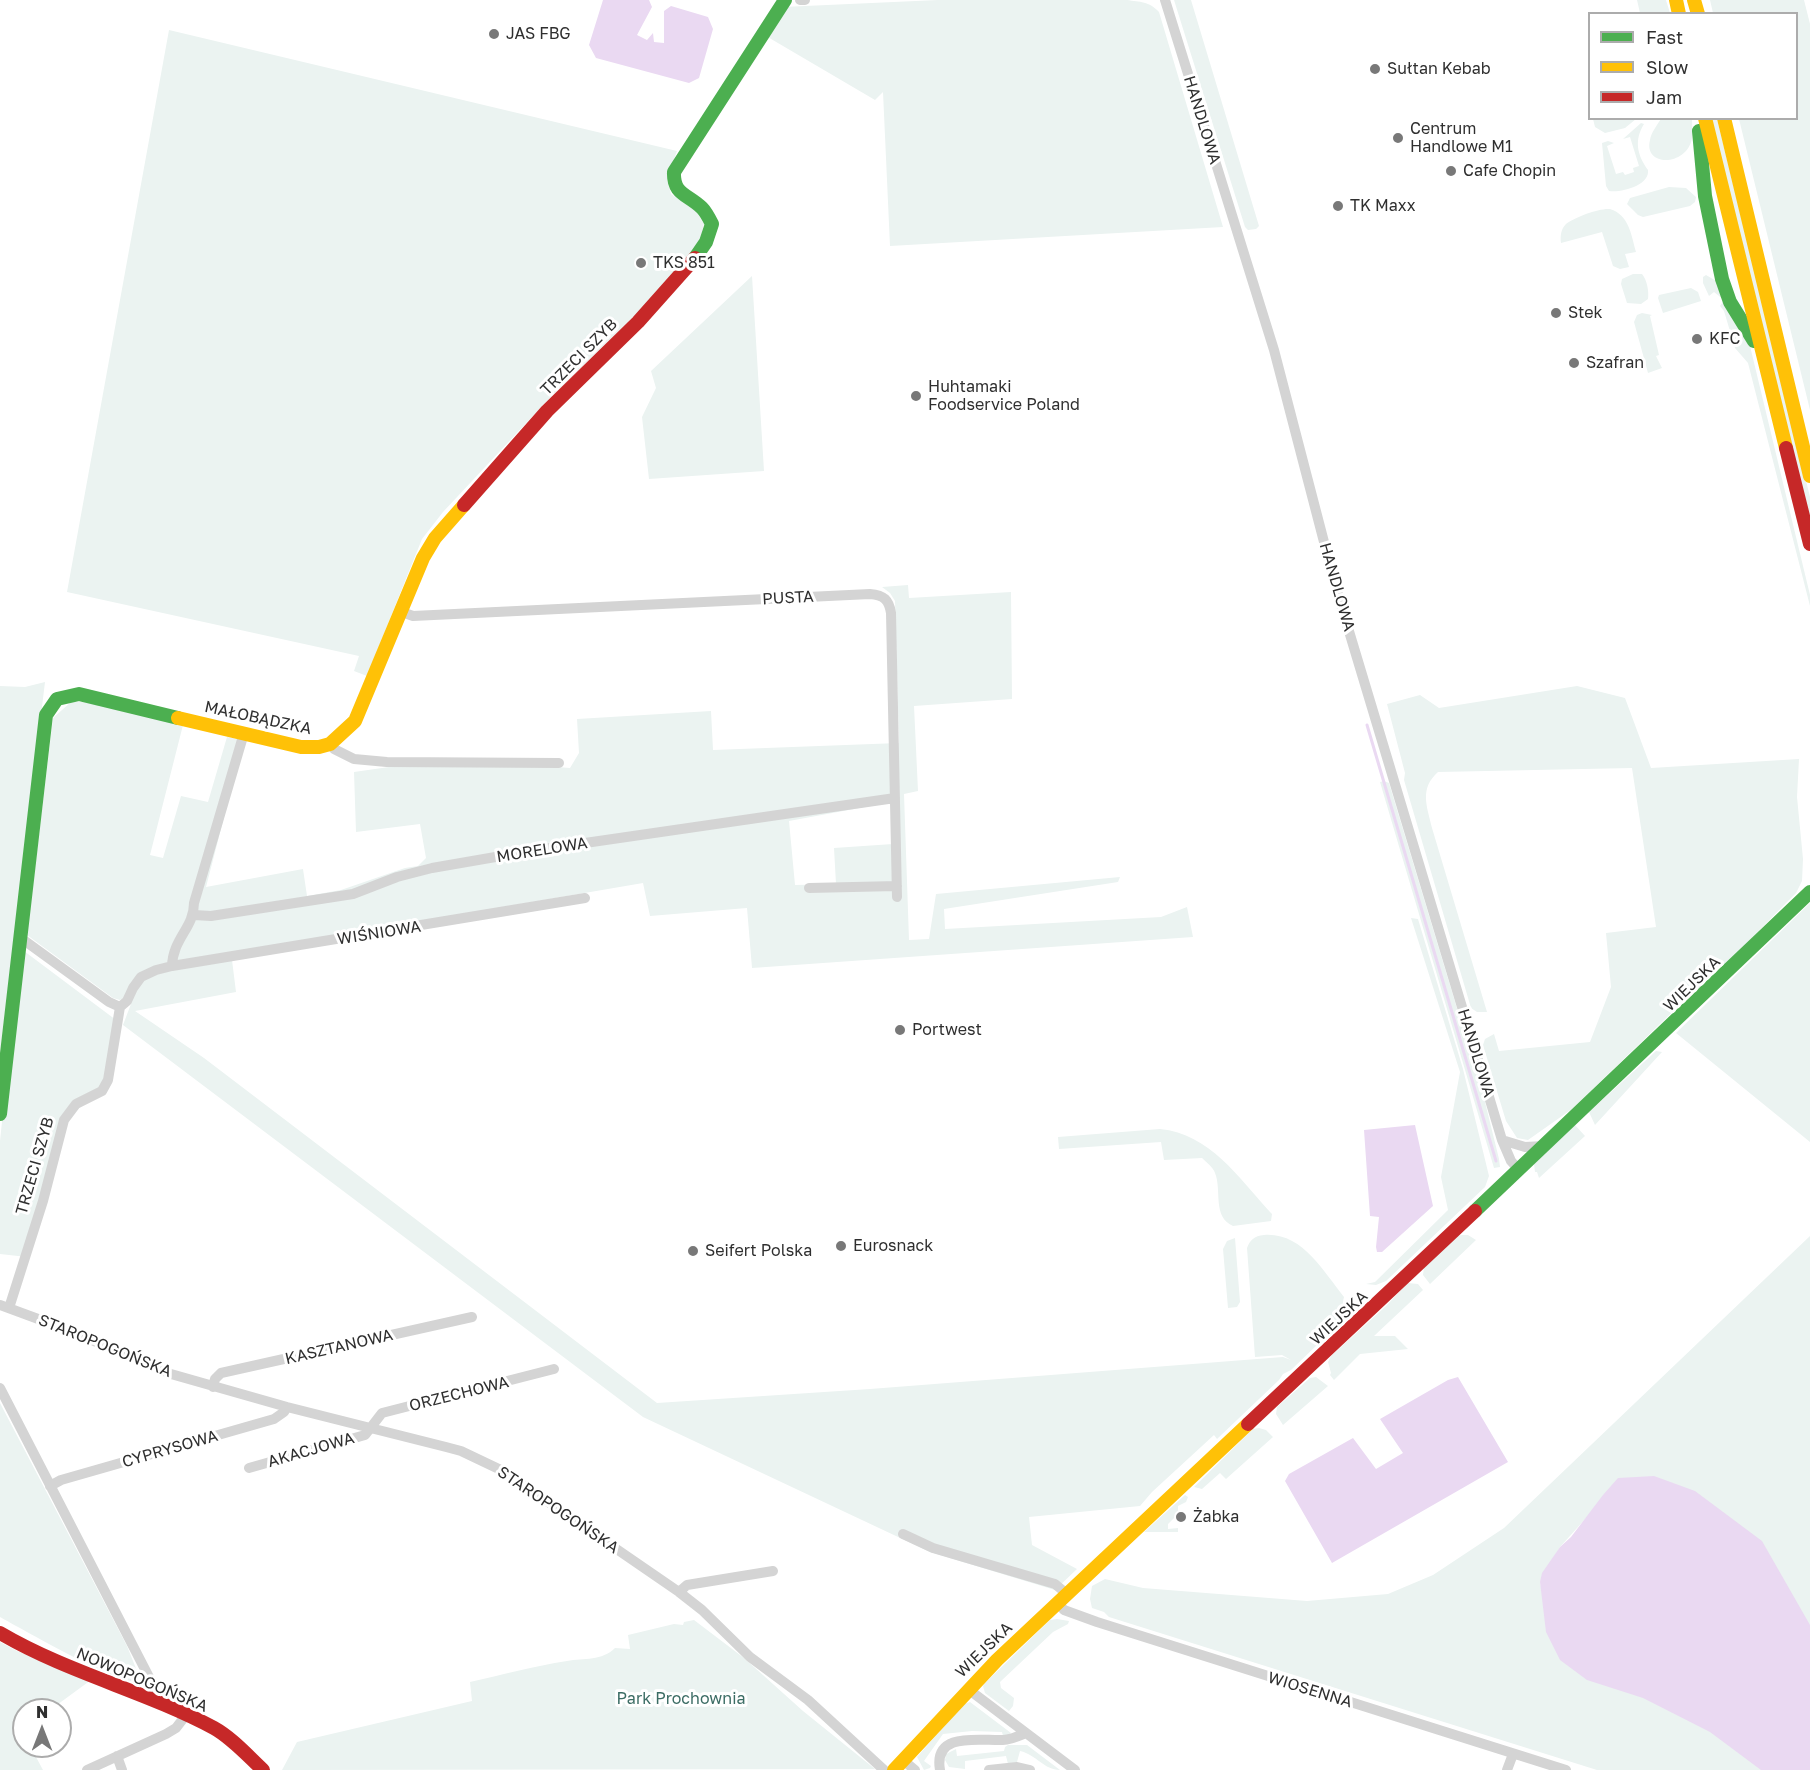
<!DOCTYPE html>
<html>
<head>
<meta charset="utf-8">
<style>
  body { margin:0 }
  #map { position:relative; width:1810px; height:1770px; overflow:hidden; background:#fff; font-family:"Golos Text",sans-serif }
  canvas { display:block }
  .legend { position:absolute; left:1588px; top:12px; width:210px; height:108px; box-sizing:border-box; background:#fff; border:2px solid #acacac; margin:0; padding:8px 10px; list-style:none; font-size:18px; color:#2f2f2f }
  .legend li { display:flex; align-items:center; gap:12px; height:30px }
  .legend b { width:30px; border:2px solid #acacac }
  .north { position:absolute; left:12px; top:1698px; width:60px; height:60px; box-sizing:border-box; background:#fff; border:2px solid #acacac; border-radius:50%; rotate:0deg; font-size:16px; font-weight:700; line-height:24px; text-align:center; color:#2f2f2f }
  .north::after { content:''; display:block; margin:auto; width:21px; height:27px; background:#787878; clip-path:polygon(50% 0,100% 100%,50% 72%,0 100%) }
</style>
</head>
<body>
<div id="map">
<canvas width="1810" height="1770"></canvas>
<ul class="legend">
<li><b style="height:8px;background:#4caf50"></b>Fast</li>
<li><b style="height:8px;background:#ffc107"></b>Slow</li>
<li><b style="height:8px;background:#c62828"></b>Jam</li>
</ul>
<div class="north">N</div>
</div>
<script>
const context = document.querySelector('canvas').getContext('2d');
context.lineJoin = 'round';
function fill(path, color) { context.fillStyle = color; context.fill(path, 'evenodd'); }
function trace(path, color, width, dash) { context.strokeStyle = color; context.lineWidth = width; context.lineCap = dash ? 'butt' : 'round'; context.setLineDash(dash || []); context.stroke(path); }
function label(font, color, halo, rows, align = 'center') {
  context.font = font + ' "Golos Text",sans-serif'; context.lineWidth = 6; context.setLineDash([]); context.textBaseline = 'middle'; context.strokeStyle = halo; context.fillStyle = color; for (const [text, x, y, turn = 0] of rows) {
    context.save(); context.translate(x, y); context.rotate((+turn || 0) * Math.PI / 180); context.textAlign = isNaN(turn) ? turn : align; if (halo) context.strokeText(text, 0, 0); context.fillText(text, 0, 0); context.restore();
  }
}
fill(new Path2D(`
  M938,0h189c13,2 22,1 32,12l64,215 -333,19 -7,-154 -8,8 -109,-64 17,-29z
  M1174,0h17l68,226 -3,3 -8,1 -3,-3z
  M1637,0h29l4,13h-30z
  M1710,0h94l6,24v386l-71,-291 57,-1v-104l-83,-1z
  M169,30l508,121 -10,28 4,15 25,17 8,13 -4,17 -19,29 -136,133 -102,109 -21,27 -55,137 -13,-5 5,-15 -292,-64z
  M1593,119l20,1 23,-1 -11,9 -20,5 -10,-6z
  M1661,119h31c0,6 1,13 0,19 -5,29 -49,29 -42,2 1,-7 7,-15 11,-21z
  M1711,119h6l93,378v22z
  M1641,123l3,1c-10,16 -7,31 4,46 2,15 -26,23 -39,21l-3,-5 -4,-43 6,-2 6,2 -7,3 9,28 7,-2 2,3 9,-3 -1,-4 6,-2 -9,-29 -7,2z
  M1669,187l17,1 10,9 -1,5 -5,4 -47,11 -5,-2 -11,-11 3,-6z
  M1610,209c19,6 21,25 26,43l-11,2 4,13 -9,2 -7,-3 -11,-34 -41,11c-1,-7 0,-14 5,-19 9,-7 33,-16 44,-15z
  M1633,274h9c5,6 7,17 6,25l-7,5 -14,-1 -6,-19 1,-5z
  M1706,275l12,7 32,64 60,249v11l-62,-243 -13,-15 -11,-37 -4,-5 4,-6 -10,-8 -5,4 -6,-13v-6z
  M752,276l12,195 -115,8 -7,-62 14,-29 -5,-17z
  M1691,288l7,4 3,9 -38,12 -5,-15 1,-3z
  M1642,313l10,2 -2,1 9,39 -3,1 6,12 -14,5 -14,-51 3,-7z
  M908,585l1,13 102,-6 1,107 -98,7 4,85 -14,3 5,146 20,-1 7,-45 184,-17 -2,5 -174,27 1,20 216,-12 26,-10 6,30 -441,31 -5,-60 -97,8 -7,-33 -152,26 -259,51 4,32 -101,19 69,47 453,345 213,-14 413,-32 8,3 -9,-5 -27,2 -8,-109c3,-8 7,-12 17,-13 38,-3 59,36 80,62 -3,9 3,16 -2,24l-51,49 -8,4 -4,6 -62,59 -3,-4 -62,57 -12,14 -111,11 3,28 45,24 -22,21 -125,-38 -287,-135 -520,-392 8,-21 -3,-9 -8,5 -7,-2 -86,-63 26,-217 18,-16h17l95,23 -33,130 13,3 18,-62 27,6 19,-65 17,3 -38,147 97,-18 4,27 34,-6 64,-22 13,-2 8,-8 -6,-34 -64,8 -2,-60 35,-5 155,-1 26,2 9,-15 -2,-34 134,-8 2,39 186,-7 -4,-142 -5,-8 -8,-6zM892,802l1,42 -59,4 2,36 -41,1 -6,-64z
  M45,682l-45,371v-367l25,1z
  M1577,686l48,12 26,70 148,-9 -2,38 6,62 -1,22 -6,12 -70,71 -13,5 -9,16 -15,11 -117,113 -44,31 -11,-2 -11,-17 -23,-76 2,-6 9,-5 5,17 91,-9 21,-55 -5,-54 50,-6 -24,-159 -194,4c-19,17 -11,34 -6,56l55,184h-10l-6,-4 -67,-228 1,-7 -18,-69 33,-9 19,13z
  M1384,781l5,2 95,315 15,61 1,8 -6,1 -114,-386z
  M1810,903v239l-134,-109z
  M1411,918l7,1 45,150 26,107 -4,11 -99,94 -10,4 -10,-1 9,-2 73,-72 -7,-33 19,-105z
  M20,948l96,72 -11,68 -41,32 -37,137 -27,-3v-113z
  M1656,1051l6,1 -67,73 -6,-13z
  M1575,1125l10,11 -46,42 -2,-6h-2l-1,-8z
  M1160,1129c50,5 78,48 110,83l2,2 -1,7 -38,5c-21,-9 -11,-36 -18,-53 -2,-6 -9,-11 -13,-15l-38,2 -3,-18 -102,7 -1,-12z
  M1462,1235h6l8,5 -46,44 -7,-9 1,-8 33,-31z
  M1810,1236v419l-224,-137 -26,29 -20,35 2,9 243,179h-188l-488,-153 -5,-5 -12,-4 -2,-9 2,-13 13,-7 38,9 164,13 81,-7 45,-19 71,-47z
  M1235,1238l5,64 -3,5 -9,1 -5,-59 4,-8z
  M1408,1283l10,1 5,6 -49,46h21l13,13 -48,5 -26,26 -4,-5 1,-2 -3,-11 3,-6 55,-50z
  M1316,1377l12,9 -45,39 -7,-11 1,-7 33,-29z
  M0,1403l127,243 12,30 -4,5c-19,2 -113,-52 -135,-64z
  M1259,1428l7,2 7,7 -47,42 -6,-6 -18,16 -8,-2 59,-58z
  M1185,1495l3,2 -2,5 -8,4v8l-10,10v5l10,-1v4h-34z
  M1057,1619l12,2 -1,3 -15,8 -53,50 1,6 13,10 -1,8 -4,5 -24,-18 -2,-7 2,-3 65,-63z
  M694,1620l50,38 59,53 72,58 -593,1 15,-28 175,-41 -2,-19c32,-7 64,-16 97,-21 17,-3 35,0 48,-13l15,1 -2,-14 46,-11 9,1 1,-3z
  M0,1642l17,9 74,29 -41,30h-26v36h32l-20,11 7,13h-43z
  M970,1702l41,31 -2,2 -6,1 -1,-4 -30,-1 -29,3 -19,27 7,5 -1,2 -6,2 -7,-13 47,-53z
  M1008,1745h19l33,25c-16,0 -23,-15 -40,-19l-3,11 -9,2 -2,-8 -41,5v8l-16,-2 -4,-7 1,-6 10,-5 1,7 47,-5 1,-4z`), '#ebf3f1');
fill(new Path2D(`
  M603,0h46l3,7 -15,28 10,5 6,-7 1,9 10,1v-32l7,-5 37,11 5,12 -14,49 -10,5 -93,-25 -7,-13z
  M1415,1125l18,81 -51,46h-5l-1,-5 3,-30 -9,-1 -6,-86z
  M1458,1377l50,85 -176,101 -47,-82 4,-7 64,-36 23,31 27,-16 -23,-34 68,-39z
  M1654,1476l41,15 67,50 48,84v145h-49l-51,-38 -67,-34 -56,-18 -27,-20 -14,-28 -6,-50 2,-9 18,-26 11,-10 32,-42 15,-17z`), '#ead9f2');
trace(new Path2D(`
  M1367,725l129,436`), '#ead9f2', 3);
trace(new Path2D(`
  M800,0h5
  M1165,0l109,350 62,238 166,552 9,21 8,9
  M402,612l11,4 457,-22c14,1 19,6 21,19l6,284
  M330,744l4,5 20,10 33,3 172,1
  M809,888l88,-2
  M194,915l17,1 142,-22 44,-17 35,-9 98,-17 365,-53
  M21,939l4,2 84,61 11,5
  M172,966c1,-28 22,-38 22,-63l50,-170
  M1502,1140l23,7 19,-1
  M0,1305l68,25 103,44 116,33 159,40 15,4 42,20 176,121 23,18 48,47 58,43 76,70
  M9,1308l34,-107 21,-81 12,-16 26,-13 6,-11 12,-73 7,-6 6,-13 8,-11 15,-7 16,-4 413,-68
  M213,1387l2,-8 6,-6 251,-56
  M0,1388l150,291 -2,19
  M249,1468l116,-33 17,-22 172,-44
  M50,1486l11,-6 213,-61 10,-7 3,-5
  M903,1534l30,14 122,36 12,10
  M679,1592l8,-7 86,-14
  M1058,1603l6,7 33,12 469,148
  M968,1689l107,81
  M117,1756l5,14
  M903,1760l12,10
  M87,1770l79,-36 10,-6 10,-13
  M940,1770c-7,-39 40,-29 63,-30 7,0 16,-4 23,-7
  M989,1770l28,-3 13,3
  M1507,1770l6,-16`), '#d4d4d4', 10);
trace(new Path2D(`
  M1699,131l6,65 17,83 8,23 24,39
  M695,258l11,-16 6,-18c-3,-6 -6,-12 -10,-16 -14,-14 -29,-13 -28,-36l111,-172
  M0,1114l46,-399 11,-16 22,-5 99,24
  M1475,1211l335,-319`), '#4caf50', 14);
trace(new Path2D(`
  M1676,0l3,14
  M1694,0l4,14
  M1705,118l81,330
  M1724,118l86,358
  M178,718l123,29h18l11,-3 25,-23 68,-163 12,-20 29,-33
  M894,1770l103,-110 251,-236`), '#ffc107', 14);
trace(new Path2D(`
  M1786,448l24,96
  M464,505l83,-94 91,-89 57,-64
  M1248,1424l227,-213
  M0,1633c68,40 145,58 214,95 18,10 34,28 49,42`), '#c62828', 14);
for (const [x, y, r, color] of [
  [494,34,6,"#787878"],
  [1375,69,6,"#787878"],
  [1398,138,6,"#787878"],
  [1451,171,6,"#787878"],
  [1338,206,6,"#787878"],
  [641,263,6,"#787878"],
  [1556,313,6,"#787878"],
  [1697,339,6,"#787878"],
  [1574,363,6,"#787878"],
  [916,396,6,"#787878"],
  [900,1030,6,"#787878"],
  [841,1246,6,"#787878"],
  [693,1251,6,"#787878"],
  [1181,1517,6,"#787878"]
]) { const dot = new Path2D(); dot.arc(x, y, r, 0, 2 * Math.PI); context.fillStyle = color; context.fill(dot); trace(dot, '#fff', 2); }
label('16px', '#2f2f2f', '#fff', [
  ["JAS FBG",506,34],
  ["Sułtan Kebab",1387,69],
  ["Centrum",1410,129],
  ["Handlowe M1",1410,147],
  ["Cafe Chopin",1463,171],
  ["TK Maxx",1350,206],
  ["TKS 851",653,263],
  ["Stek",1568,313],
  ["KFC",1709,339],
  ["Szafran",1586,363],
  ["Huhtamaki",928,387],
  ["Foodservice Poland",928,405],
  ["Portwest",912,1030],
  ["Eurosnack",853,1246],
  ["Seifert Polska",705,1251],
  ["Żabka",1193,1517]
], 'left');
label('16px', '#2f2f2f', '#fff', [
  ["HANDLOWA",1202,120,73],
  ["TRZECI SZYB",579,357,-45],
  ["HANDLOWA",1337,587,74],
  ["PUSTA",788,598,-3],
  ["MAŁOBĄDZKA",258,718,12],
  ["MORELOWA",542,850,-9],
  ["WIŚNIOWA",379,933,-9],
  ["WIEJSKA",1692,984,-44],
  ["HANDLOWA",1476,1053,73],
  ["TRZECI SZYB",35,1166,-74],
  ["WIEJSKA",1339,1318,-43],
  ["STAROPOGOŃSKA",105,1346,22],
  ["KASZTANOWA",339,1347,-13],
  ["ORZECHOWA",459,1394,-14],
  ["CYPRYSOWA",170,1449,-16],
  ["AKACJOWA",311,1450,-16],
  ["STAROPOGOŃSKA",558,1510,34],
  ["WIEJSKA",984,1650,-44],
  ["NOWOPOGOŃSKA",142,1680,23],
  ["WIOSENNA",1310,1690,17]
]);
label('16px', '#3b6c64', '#fff', [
  ["Park Prochownia",681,1699]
]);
</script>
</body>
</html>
